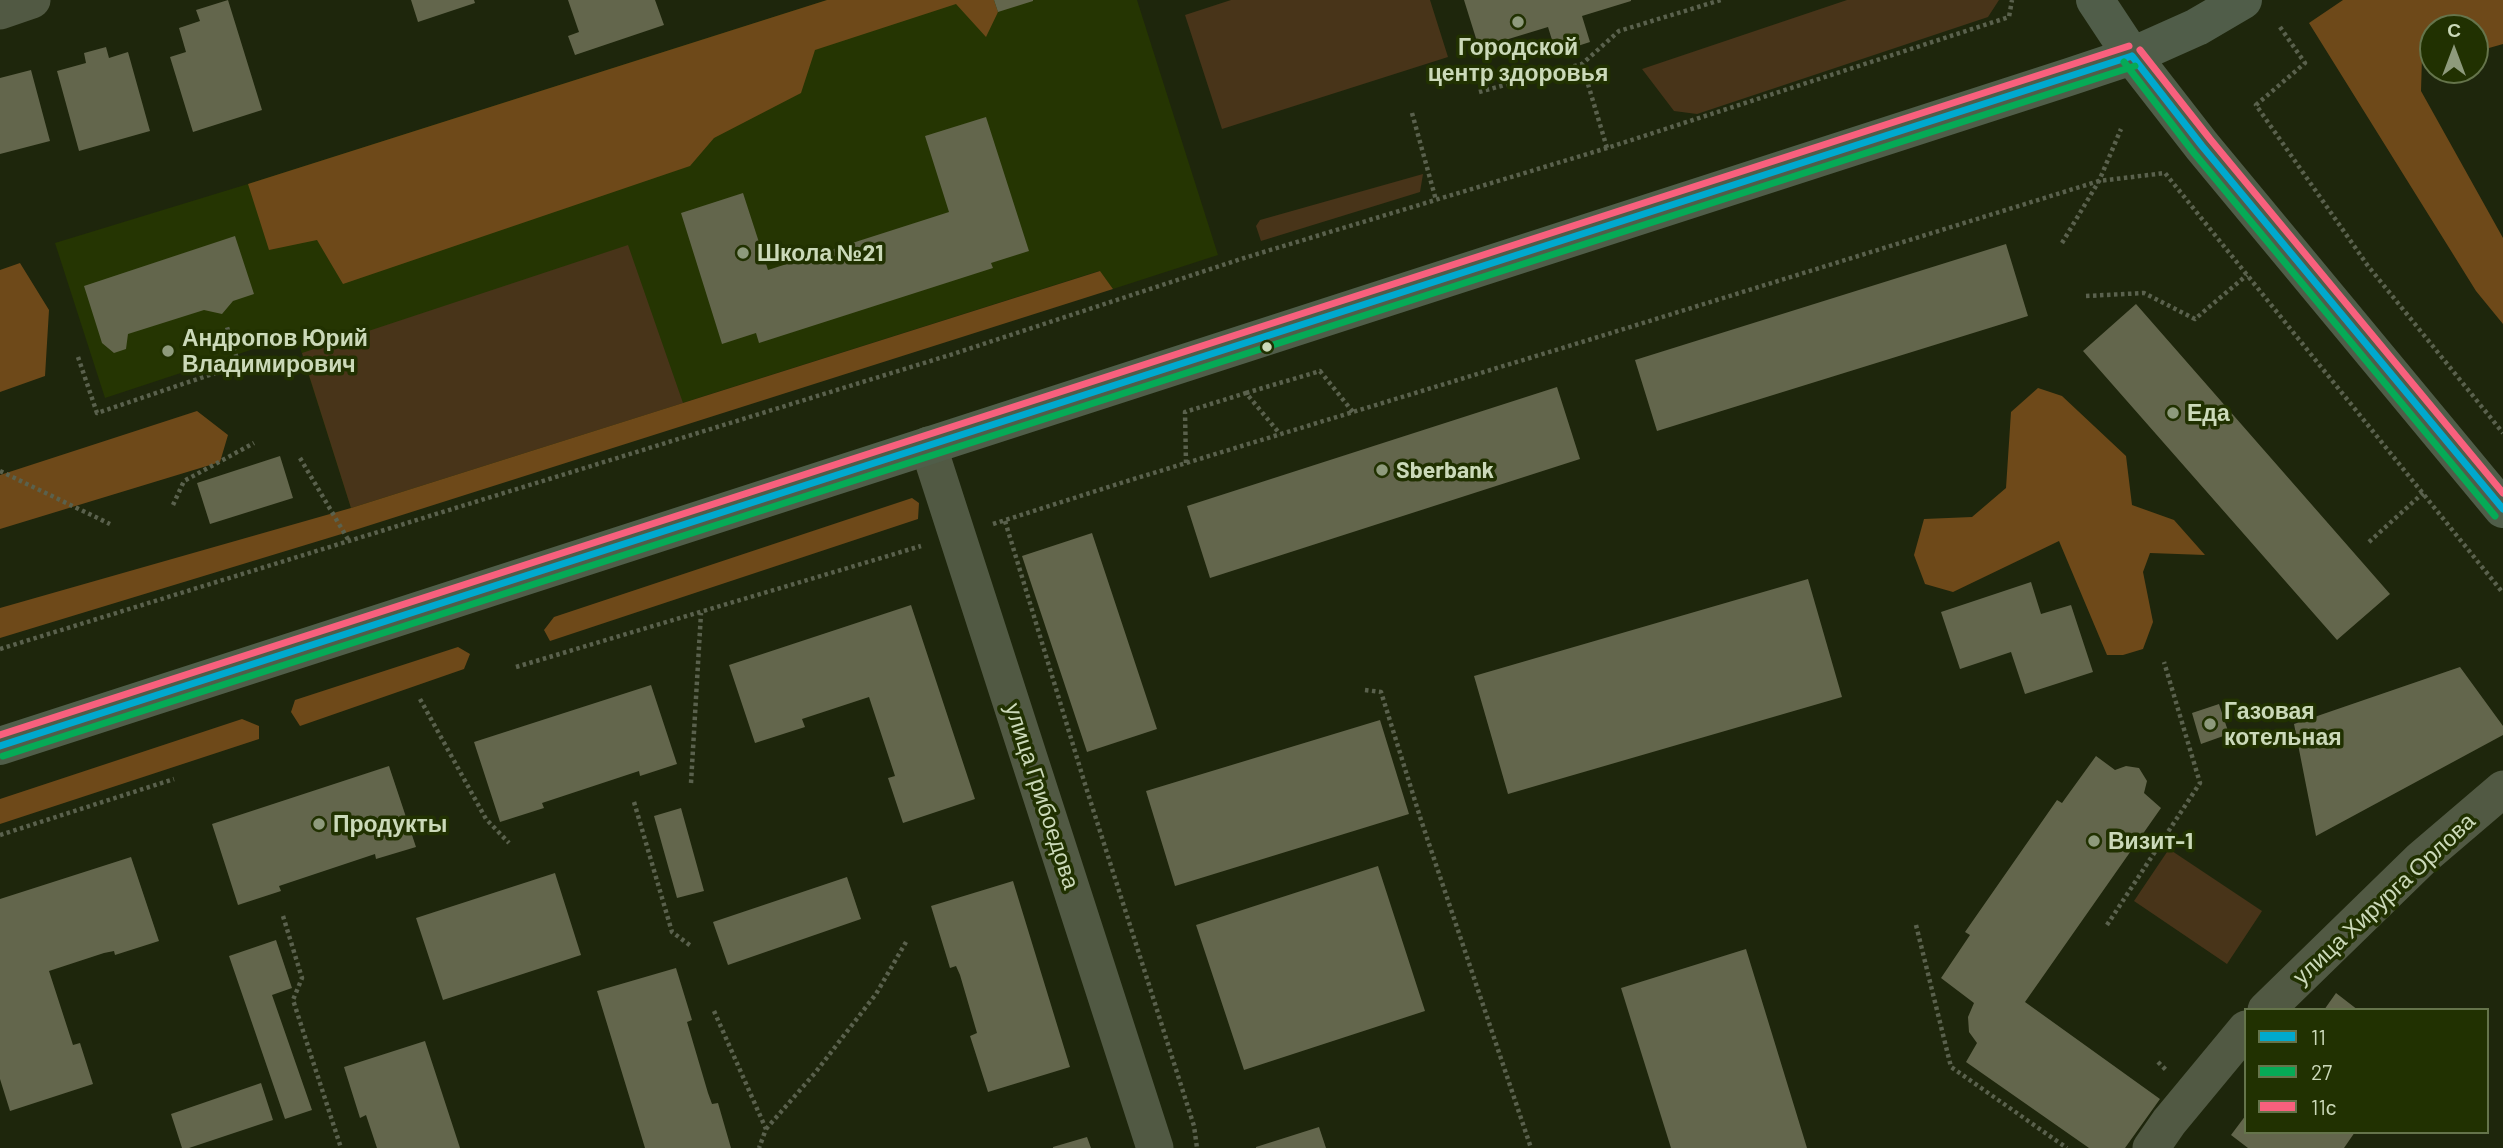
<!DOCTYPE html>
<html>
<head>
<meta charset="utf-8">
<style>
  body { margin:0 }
  #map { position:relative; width:2503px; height:1148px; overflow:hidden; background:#1e260c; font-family:Barlow,sans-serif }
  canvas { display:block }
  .legend { position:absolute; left:2244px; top:1008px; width:245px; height:126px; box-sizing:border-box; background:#213101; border:2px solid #65744b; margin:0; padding:9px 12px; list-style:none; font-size:21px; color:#cbd9b9 }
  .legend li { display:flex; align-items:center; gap:14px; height:35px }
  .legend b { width:35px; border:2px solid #65744b }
  .north { position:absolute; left:2419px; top:14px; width:70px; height:70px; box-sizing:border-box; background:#213101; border:2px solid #65744b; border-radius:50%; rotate:0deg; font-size:19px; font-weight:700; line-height:28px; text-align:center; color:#cbd9b9 }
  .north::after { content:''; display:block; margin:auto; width:24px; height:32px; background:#8e9a7c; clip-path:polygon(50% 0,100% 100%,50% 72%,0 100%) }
</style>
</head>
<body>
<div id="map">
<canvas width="2503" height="1148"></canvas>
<ul class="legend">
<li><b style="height:9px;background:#00a9ce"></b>11</li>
<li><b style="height:9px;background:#06aa56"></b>27</li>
<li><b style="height:9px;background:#f8607d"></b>11с</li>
</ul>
<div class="north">С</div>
</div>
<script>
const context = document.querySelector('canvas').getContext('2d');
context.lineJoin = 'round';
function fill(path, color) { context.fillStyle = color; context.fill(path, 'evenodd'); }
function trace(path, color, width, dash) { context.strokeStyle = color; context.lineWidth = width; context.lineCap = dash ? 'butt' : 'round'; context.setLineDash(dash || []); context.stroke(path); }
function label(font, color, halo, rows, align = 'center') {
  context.font = font + ' Barlow,sans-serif'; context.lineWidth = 7; context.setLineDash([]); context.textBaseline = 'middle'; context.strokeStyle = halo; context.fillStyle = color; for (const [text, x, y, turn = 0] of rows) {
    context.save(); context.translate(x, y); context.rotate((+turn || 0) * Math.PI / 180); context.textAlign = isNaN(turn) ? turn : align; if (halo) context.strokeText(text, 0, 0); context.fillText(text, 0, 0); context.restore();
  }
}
fill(new Path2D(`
  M827,0h310l81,255 -105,34 -14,-18 -748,237 -55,-173 -191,63 -50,-155 193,-59z`), '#253502');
fill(new Path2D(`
  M1231,0h199l18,57 -226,72 -37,-114z
  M1847,0h152l-11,17 -291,97 -23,-3 -32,-42z
  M1423,174l-3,18 -159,49 -5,-15 4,-6z
  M628,245l55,158 -332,105 -49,-155z
  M2169,849l93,62 -35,53 -93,-63z`), '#483419');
fill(new Path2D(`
  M827,0h167l4,12 -12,25 -30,-33 -141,46 -14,43 -87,45 -24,28 -347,118 -26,-44 -48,10 -21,-66z
  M2343,0h160v44l-28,8v-24h-42v29h-11l-1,34 82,147v86l-27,-33 -167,-268z
  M20,263l29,47 -4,66 -45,16v-122z
  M1100,271l13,18 -755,240 -358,109v-30l351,-100z
  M2038,388l24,8 64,60 6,49 42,15 31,35 -55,-2 -7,19 10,50 -10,27 -20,6h-16l-48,-114 -106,51 -28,-8 -11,-29 10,-36 48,-2 34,-29 5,-76z
  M197,411l31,24 -8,27 -220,67v-54z
  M912,498l7,5 -1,16 -368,122 -6,-11 10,-13z
  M458,647l12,7 -6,15 -164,57 -9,-14 4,-12z
  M242,719l17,7v13l-259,85v-25z`), '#6e4919');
fill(new Path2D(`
  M228,0l34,110 -69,22 -23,-75 16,-5 -7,-24 21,-7 -4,-11z
  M411,0h63l1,3 -57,19z
  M568,0h87l9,25 -89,30 -7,-19 11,-4z
  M994,0h39v1l-35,11z
  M1464,0h167v1l-49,15 8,26 -34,11 -8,-26 -69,21z
  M106,47l3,11 19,-6 22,79 -71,20 -22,-80 29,-8 -2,-10z
  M31,70l19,71 -50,13v-76z
  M986,117l43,134 -38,12 2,5 -234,75 -3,-10 -34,11 -41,-131 62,-20 25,77 181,-58 -24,-76z
  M235,236l19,58 -21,7 -11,13 -18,-4 -76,24 -2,15 -12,4 -12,-10 -18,-57z
  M2006,244l22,72 -371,115 -22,-71z
  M2136,304l254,290 -53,46 -254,-289z
  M1557,387l23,72 -370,119 -23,-72z
  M280,456l13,42 -83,26 -13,-41z
  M1092,533l65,196 -70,23 -65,-196z
  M1808,579l34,118 -334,97 -34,-118z
  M2031,582l10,32 30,-9 22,67 -68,22 -14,-42 -51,17 -19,-57z
  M911,605l64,194 -72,24 -15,-45 7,-2 -26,-79 -67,22 3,8 -50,16 -26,-78z
  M2460,667l43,59v9l-187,101 -22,-112z
  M651,685l26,79 -37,12 -1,-5 -97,32 2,5 -44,14 -26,-80z
  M2219,704l10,30 -28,10 -9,-31z
  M1380,720l29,94 -234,72 -29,-95z
  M2096,756l19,14 11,-4 13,2 8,13 -3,12 17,15 -136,194 135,97 -35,49h-36l-123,-86 11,-19 -8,-11 -1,-15 6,-14 -33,-25 29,-43 -5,-3 92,-132 5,3z
  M389,766l27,81 -40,12 -1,-5 -96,32 2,5 -43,14 -26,-81z
  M681,808l23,83 -27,7 -23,-82z
  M131,857l28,84 -44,14 -1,-4 -10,2 -55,18 24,74 7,-2 13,41 -83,27 -10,-32v-180z
  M1378,866l47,145 -181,59 -48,-145z
  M555,873l26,82 -138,45 -27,-82z
  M847,877l14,42 -133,46 -15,-43z
  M1013,881l57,186 -82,25 -18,-56 7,-3 -17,-58 -4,-9 -6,2 -19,-62z
  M276,940l16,48 -20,7 40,115 -27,9 -56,-163z
  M1746,949l61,199h-136l-50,-160z
  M676,968l16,52 -5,2 21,71 4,11 6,-1 13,45h-86l-48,-157z
  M2336,993l22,17h-34z
  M425,1041l35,107h-83l-11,-33 -6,3 -16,-51z
  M261,1083l12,37 -84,28h-7l-11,-34z
  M2246,1115v17h109l-11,16h-96l-17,-13z
  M1319,1127l7,21h-70v-1z
  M1087,1137l4,11h-38v-1z`), '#63664c');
trace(new Path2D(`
  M2280,27l25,36 -49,42 112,161 135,167
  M1582,64l25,84
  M1479,92l103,-28 37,-33 102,-31
  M1412,113l24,87
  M2062,243l37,-62 22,-52
  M2086,296l58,-3 51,26 52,-44
  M78,357l19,56 142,-48 -13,-41
  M1246,393l74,-22 33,41
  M300,458l49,83
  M1186,463l-1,-51 61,-19 34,41
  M0,471l110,53
  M173,505l11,-24 70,-38
  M1005,521l79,260 110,345 3,22
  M993,524l131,-42 458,-140 517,-161 66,-8 338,420
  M2369,542l54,-49
  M0,649l953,-295 291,-96 363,-110 402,-131 3,-17
  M516,667l405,-121
  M1365,690l16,2 40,128 110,328
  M420,699l66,120 23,24
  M691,783l10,-170
  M634,802l38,130 19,14
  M0,835l174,-56
  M283,916l19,62 -9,22 48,148
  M1916,925l35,142 116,81
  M2107,925l93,-142 -36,-121
  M714,1011l52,118 -7,19
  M2158,1062l8,8
  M766,1129l49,-56 61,-79 30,-52`), '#5a614d', 4.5, [3.5, 3.5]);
trace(new Path2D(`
  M0,11l32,-11
  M928,445l227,703
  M2266,1010l155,-151 82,-70
  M2151,1148l18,-26 77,-93`), '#515943', 37);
trace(new Path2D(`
  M2095,0l37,56 70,90 301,363
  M0,746l2069,-669 63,-21 65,-29 46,-27`), '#505d49', 38);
trace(new Path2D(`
  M2132,56l70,90 301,363
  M0,746l2132,-690`), '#00a9ce', 7);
trace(new Path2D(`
  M2124,62l70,91 301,363
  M3,756l2132,-690`), '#06aa56', 7);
trace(new Path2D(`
  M2140,50l70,89 293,354
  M0,735l2129,-689`), '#f8607d', 7);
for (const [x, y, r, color] of [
  [1518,22,7,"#8e9a7c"],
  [743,253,7,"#8e9a7c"],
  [1267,347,6,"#cbd9b9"],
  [168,351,7,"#8e9a7c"],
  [2173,413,7,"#8e9a7c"],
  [1382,470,7,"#8e9a7c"],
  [2210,724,7,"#8e9a7c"],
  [319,824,7,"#8e9a7c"],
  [2094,841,7,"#8e9a7c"]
]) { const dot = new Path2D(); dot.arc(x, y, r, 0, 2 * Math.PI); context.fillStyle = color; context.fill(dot); trace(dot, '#213101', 2.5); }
label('bold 23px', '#cbd9b9', '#213101', [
  ["Городской",1518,47,"center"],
  ["центр здоровья",1518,73,"center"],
  ["Школа №21",757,253],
  ["Андропов Юрий",182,338],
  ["Владимирович",182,364],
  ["Еда",2187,413],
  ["Sberbank",1396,470],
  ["Газовая",2224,711],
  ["котельная",2224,737],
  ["Продукты",333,824],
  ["Визит-1",2108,841]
], 'left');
label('23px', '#cbd9b9', '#213101', [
  ["улица Грибоедова",1042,796,72],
  ["улица Хирурга Орлова",2384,899,-43]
]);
</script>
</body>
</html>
